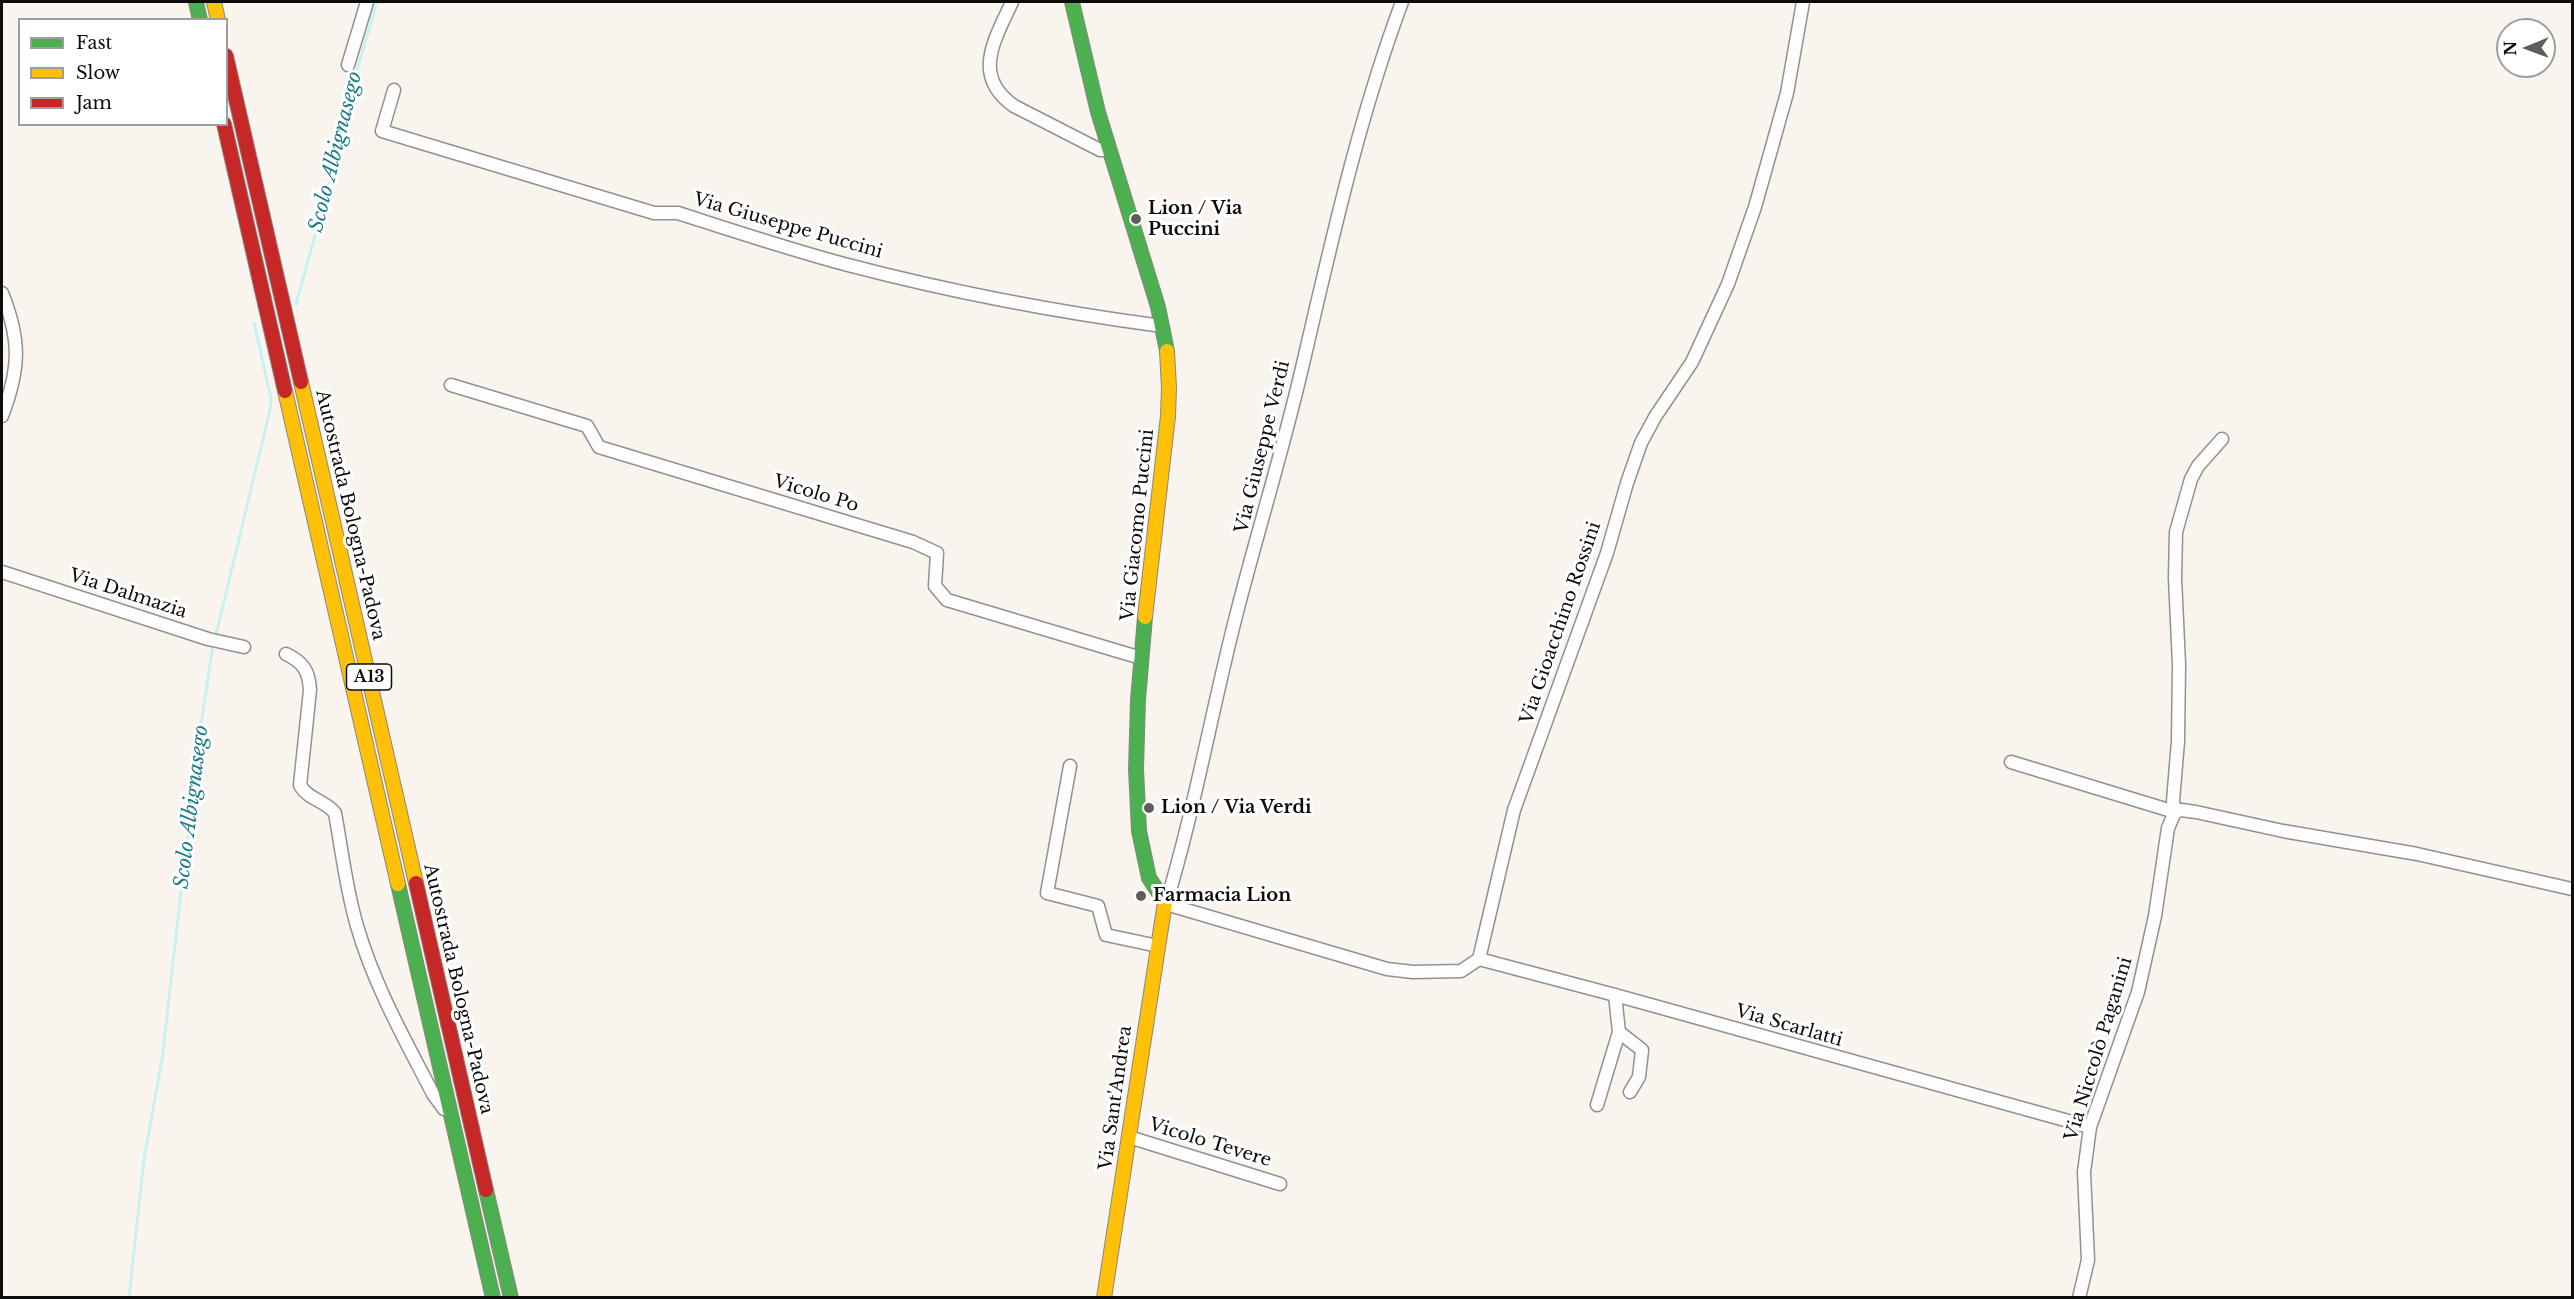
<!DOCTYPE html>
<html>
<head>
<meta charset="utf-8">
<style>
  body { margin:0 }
  #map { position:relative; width:2574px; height:1299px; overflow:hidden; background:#faf4ef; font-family:"Libre Baskerville",serif }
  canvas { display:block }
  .frame { position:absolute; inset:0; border:3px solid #0c0c0c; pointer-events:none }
  .legend { position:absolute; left:18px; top:18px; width:210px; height:108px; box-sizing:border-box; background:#fff; border:2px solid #9e9e9e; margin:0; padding:8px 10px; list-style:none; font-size:18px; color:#0c0c0c }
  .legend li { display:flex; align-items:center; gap:12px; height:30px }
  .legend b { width:30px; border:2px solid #9e9e9e }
  .north { position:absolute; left:2496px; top:18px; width:60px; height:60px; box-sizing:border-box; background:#fff; border:2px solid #9e9e9e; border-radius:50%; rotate:269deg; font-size:16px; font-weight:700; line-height:24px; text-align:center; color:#0c0c0c }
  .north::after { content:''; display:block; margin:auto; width:21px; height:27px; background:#5f5d5b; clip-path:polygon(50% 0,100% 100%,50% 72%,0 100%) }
</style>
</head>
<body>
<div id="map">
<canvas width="2574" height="1299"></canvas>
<div class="frame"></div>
<ul class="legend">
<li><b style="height:8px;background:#4caf50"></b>Fast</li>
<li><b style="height:8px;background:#ffc107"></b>Slow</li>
<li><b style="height:8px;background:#c62828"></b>Jam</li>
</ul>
<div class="north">N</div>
</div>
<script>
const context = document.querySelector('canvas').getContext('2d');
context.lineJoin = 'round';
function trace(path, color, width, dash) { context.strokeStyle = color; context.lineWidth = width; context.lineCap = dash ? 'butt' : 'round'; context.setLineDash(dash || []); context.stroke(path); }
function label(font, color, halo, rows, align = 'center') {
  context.font = font + ' "Libre Baskerville",serif'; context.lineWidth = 6; context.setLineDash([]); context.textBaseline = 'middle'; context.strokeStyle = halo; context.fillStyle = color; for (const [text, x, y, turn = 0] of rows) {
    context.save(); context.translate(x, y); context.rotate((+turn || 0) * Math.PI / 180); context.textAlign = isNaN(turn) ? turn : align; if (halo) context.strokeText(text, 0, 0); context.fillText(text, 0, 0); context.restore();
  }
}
trace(new Path2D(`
  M296,304l44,-158 11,-56 26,-88
  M215,639l55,-229 1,-12 -17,-75
  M129,1298l15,-139 18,-99 34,-301 17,-114`), '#c8f1f2', 3);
const street = new Path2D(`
  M1012,2c-17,37 -41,74 2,104l86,44h9
  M1402,2c-44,118 -71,242 -100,366 -19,82 -44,162 -65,244 -25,97 -42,196 -71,292l221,65 26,3 48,-1 18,-12 35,-149 93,-257 20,-70 14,-40 14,-26 37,-55 36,-78 27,-77 32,-114 16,-91
  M348,65l19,-63
  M394,90l-12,41 272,82h24c56,18 113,37 170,52 103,27 208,47 314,61
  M2,293c19,47 18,76 0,123
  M451,385l136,41 12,21 314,95 24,11 -2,33 12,14 194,58
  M2,572l206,67 36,8
  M286,654c17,8 23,17 24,36l-10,95c7,14 26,16 35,28 7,38 11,76 22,113 17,59 48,114 76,168l11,15
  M2011,762l164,50 6,-2 15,2 87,19 134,23 155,35
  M1070,766l-23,127 51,13 8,29 52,11
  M1479,959l136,36 475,132
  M1619,1032l23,18 -3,27 -9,15
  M1597,1105l22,-73 -4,-37
  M1129,1137l151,47
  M2079,1298l9,-38 -4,-88 6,-45 48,-135 17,-76 13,-88 7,-16 -2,-11 5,-60 1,-76 -4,-87 1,-46 15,-53 7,-13 24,-27`);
const fast = new Path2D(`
  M196,2l4,18
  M1072,2l26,110 60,195 9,44
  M1145,617l-7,83 -2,69 3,62 10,47 16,24
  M398,884l95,414
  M486,1190l25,108`);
const slow = new Path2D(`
  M214,2l4,18
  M301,382l115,501
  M285,391l113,493
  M1145,617l23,-201 1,-28 -2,-37
  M1104,1298l61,-396`);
const jam = new Path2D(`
  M226,56l75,326
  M224,124l61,267
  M416,883l70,307`);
trace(street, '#93908e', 15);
trace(fast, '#8a8785', 16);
trace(slow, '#8a8785', 16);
trace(jam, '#8a8785', 16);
trace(street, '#fefdfd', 12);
trace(fast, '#4caf50', 14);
trace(slow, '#ffc107', 14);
trace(jam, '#c62828', 14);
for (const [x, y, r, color] of [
  [1136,219,6,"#5f5d5b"],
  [1149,808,6,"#5f5d5b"],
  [1141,896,6,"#5f5d5b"]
]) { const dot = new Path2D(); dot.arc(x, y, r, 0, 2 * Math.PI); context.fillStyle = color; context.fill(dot); trace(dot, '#fff', 2); }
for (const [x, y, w] of [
  [369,677,45]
]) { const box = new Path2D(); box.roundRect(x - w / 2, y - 13, w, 26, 4.5); context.fillStyle = '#fff'; context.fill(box); trace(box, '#0c0c0c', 1.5); }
label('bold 16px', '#0c0c0c', null, [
  ["A13",369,677]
]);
label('bold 18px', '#0c0c0c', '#fff', [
  ["Lion / Via",1148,209],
  ["Puccini",1148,230],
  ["Lion / Via Verdi",1161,808],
  ["Farmacia Lion",1153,896]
], 'left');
label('18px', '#0c0c0c', '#fff', [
  ["Via Giuseppe Puccini",788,226,16],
  ["Via Giuseppe Verdi",1263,447,-76],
  ["Vicolo Po",816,494,17],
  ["Autostrada Bologna-Padova",350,515,77],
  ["Via Giacomo Puccini",1138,525,-84],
  ["Via Dalmazia",128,594,18],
  ["Via Gioacchino Rossini",1561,623,-71],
  ["Autostrada Bologna-Padova",458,989,77],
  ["Via Scarlatti",1789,1026,16],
  ["Via Niccolò Paganini",2099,1049,-73],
  ["Via Sant'Andrea",1116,1098,-82],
  ["Vicolo Tevere",1210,1143,17]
]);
label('italic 20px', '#197d8a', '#fff', [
  ["Scolo Albignasego",336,152,-76],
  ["Scolo Albignasego",192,807,-83]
]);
</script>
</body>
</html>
